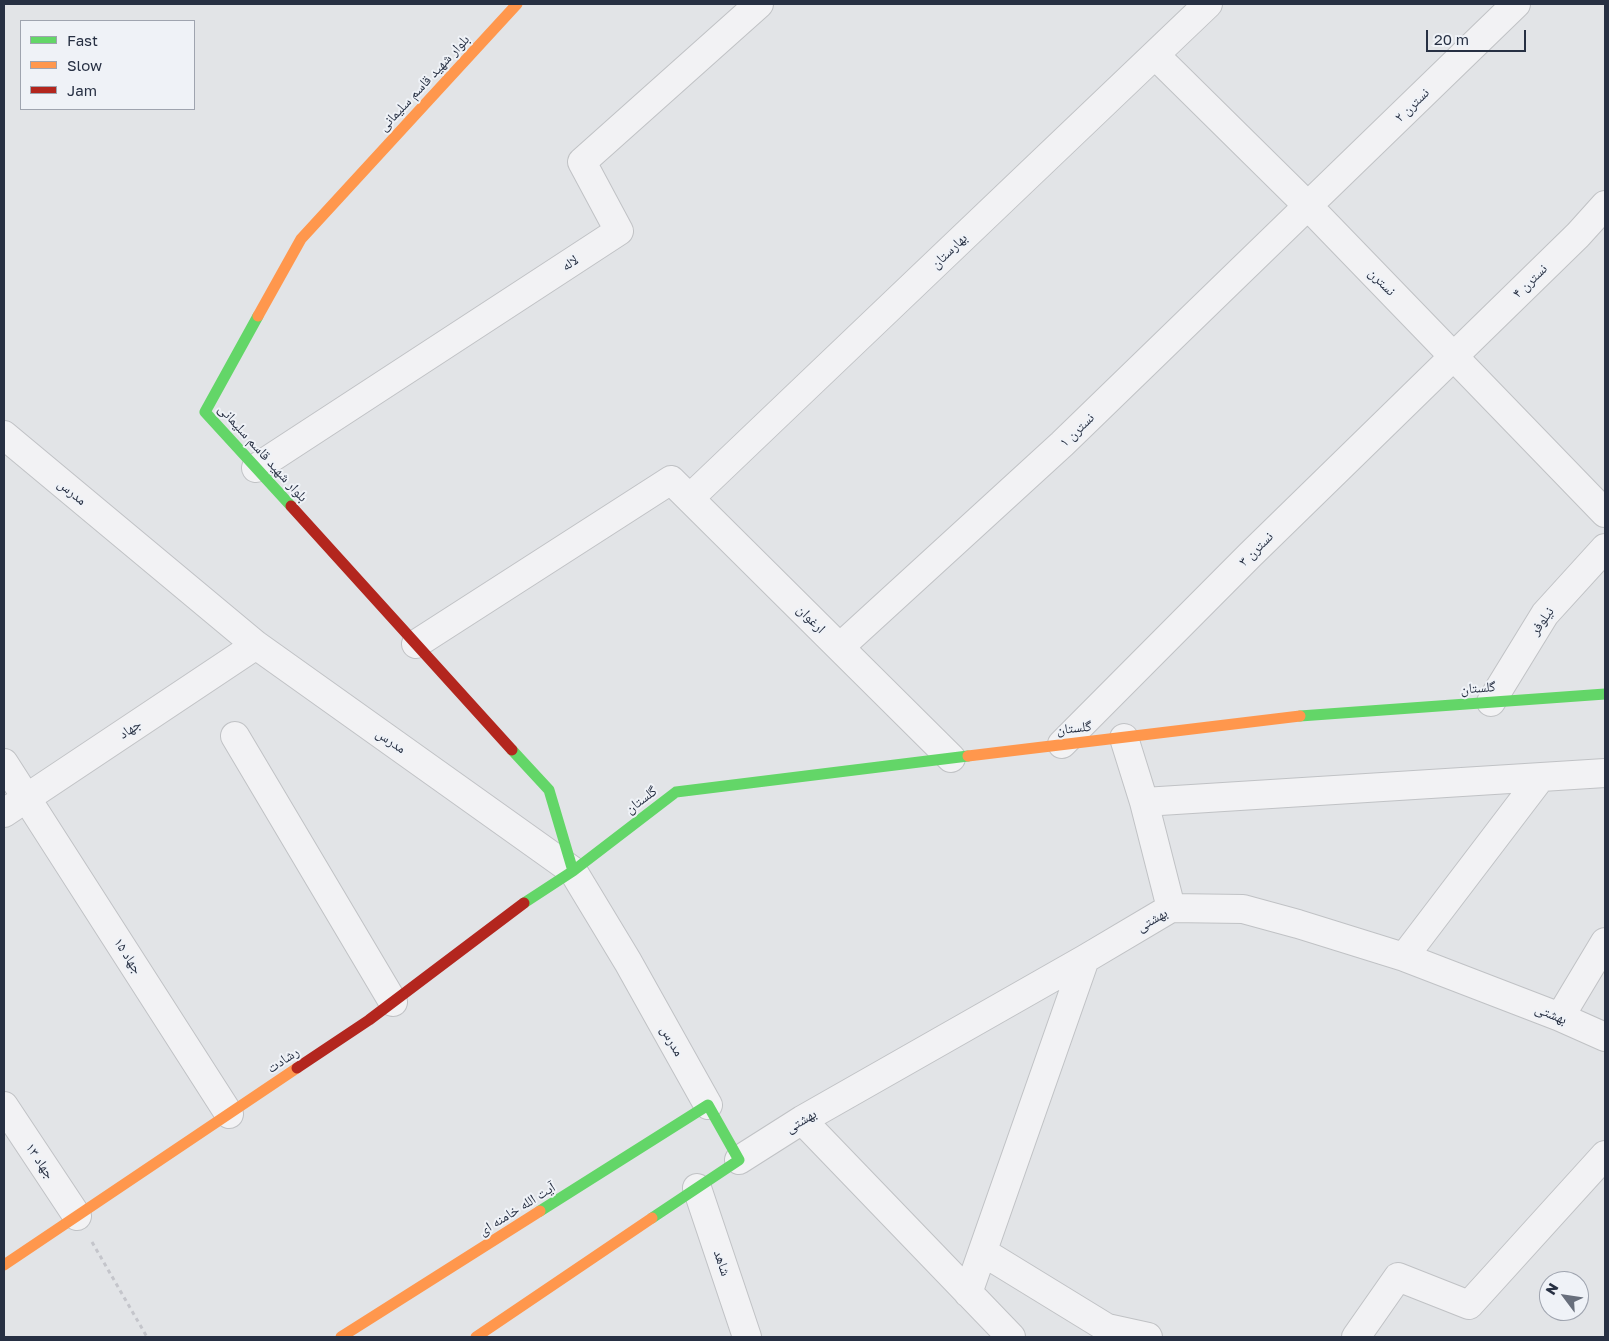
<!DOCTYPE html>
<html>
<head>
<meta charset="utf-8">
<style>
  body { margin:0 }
  #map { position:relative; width:1609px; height:1341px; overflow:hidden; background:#e2e4e7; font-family:"Golos Text",sans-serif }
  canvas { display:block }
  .frame { position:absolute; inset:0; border:5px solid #273043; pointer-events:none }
  .legend { position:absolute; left:20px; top:20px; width:175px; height:90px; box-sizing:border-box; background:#eff2f7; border:1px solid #9fa4af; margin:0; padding:6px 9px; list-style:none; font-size:15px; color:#273043 }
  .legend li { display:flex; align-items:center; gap:10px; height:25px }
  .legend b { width:25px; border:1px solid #9fa4af }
  .north { position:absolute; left:1539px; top:1271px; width:50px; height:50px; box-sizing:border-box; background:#eff2f7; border:1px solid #9fa4af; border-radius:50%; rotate:301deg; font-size:14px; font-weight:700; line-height:20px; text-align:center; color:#273043 }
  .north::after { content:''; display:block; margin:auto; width:18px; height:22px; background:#686f7c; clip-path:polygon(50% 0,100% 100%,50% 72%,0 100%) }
  .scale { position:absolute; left:1426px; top:30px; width:100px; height:22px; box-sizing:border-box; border:2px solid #273043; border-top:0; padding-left:6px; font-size:15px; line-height:18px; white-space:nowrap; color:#273043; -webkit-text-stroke:4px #eff2f7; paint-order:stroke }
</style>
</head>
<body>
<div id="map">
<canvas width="1609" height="1341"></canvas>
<div class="frame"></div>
<ul class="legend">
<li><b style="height:6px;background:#63d668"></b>Fast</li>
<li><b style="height:6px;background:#ff974d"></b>Slow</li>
<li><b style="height:6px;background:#b3261e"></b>Jam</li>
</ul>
<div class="north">N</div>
<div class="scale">20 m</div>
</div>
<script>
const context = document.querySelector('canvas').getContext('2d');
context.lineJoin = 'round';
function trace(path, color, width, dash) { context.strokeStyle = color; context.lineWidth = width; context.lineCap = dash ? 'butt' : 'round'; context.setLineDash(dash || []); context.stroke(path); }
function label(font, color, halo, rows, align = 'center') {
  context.font = font + ' "Golos Text","Noto Naskh Arabic",sans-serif'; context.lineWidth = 4; context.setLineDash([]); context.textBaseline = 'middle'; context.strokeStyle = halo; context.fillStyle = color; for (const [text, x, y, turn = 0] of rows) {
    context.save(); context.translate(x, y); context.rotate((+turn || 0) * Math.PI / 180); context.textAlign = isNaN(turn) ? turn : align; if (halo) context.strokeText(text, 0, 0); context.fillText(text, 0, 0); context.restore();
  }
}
const street = new Path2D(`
  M1155,55l153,151 297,307
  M4,435l252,210 317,226 55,91 80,143
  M256,468l363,-237 -37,-69 177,-158
  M690,498l518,-494
  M416,644l255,-164 280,278
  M840,647l222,-203 454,-440
  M1491,702l54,-88 60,-66
  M235,736l158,266
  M1124,738l20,64 27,106
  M1062,744l188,-189 328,-320 27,-30
  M4,763l225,351
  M1144,802l461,-29
  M4,813l252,-168
  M1404,957l137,-180
  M1560,1017l45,-75
  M4,1106l73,110
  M802,1120l209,217
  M739,1160l63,-40 283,-161 86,-51 72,1 55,15 106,33 156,60 45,20
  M697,1188l50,149
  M983,1252l124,76 41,9
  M968,1293l117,-334
  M1356,1337l42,-60 71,28 136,-150`);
trace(street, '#c0c2c5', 30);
trace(new Path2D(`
  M92,1242l55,95`), '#c4c5cb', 3, [4, 4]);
trace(street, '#f2f2f4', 28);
trace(new Path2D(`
  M258,316l-53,96 86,94
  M1300,716l305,-22
  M512,750l37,40 24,81
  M524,903l49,-32 103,-79 292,-36
  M540,1211l168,-106 31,55 -87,58`), '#63d668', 11);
trace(new Path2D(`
  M258,316l43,-77 216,-235
  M968,756l332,-40
  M4,1265l293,-197
  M341,1337l199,-126
  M476,1337l176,-119`), '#ff974d', 11);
trace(new Path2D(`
  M291,506l221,244
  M297,1068l72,-48 155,-117`), '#b3261e', 11);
label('14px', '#273043', '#eff2f7', [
  ["بلوار شهید قاسم سلیمانی",424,83,-47],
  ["نسترن ۲",1412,105,-44],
  ["بهارستان",949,251,-44],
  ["لاله",570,263,-33],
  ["نسترن ۴",1530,281,-44],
  ["نسترن",1382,282,46],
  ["نسترن ۱",1077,430,-44],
  ["بلوار شهید قاسم سلیمانی",263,453,48],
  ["مدرس",72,492,40],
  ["نسترن ۳",1256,549,-45],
  ["ارغوان",811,619,45],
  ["نیلوفر",1542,621,-55],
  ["گلستان",1478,688,-4],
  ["گلستان",1074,728,-6],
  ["جهاد",130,729,-34],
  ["مدرس",391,741,35],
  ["گلستان",641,800,-37],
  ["بهشتی",1152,920,-30],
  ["جهاد ۱۵",128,956,57],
  ["بهشتی",1551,1014,22],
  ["مدرس",672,1041,61],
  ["رشادت",283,1060,-34],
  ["بهشتی",801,1121,-31],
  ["جهاد ۱۳",40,1161,56],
  ["آیت الله خامنه ای",517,1209,-32],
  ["شاهد",722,1263,71]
]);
</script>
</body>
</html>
